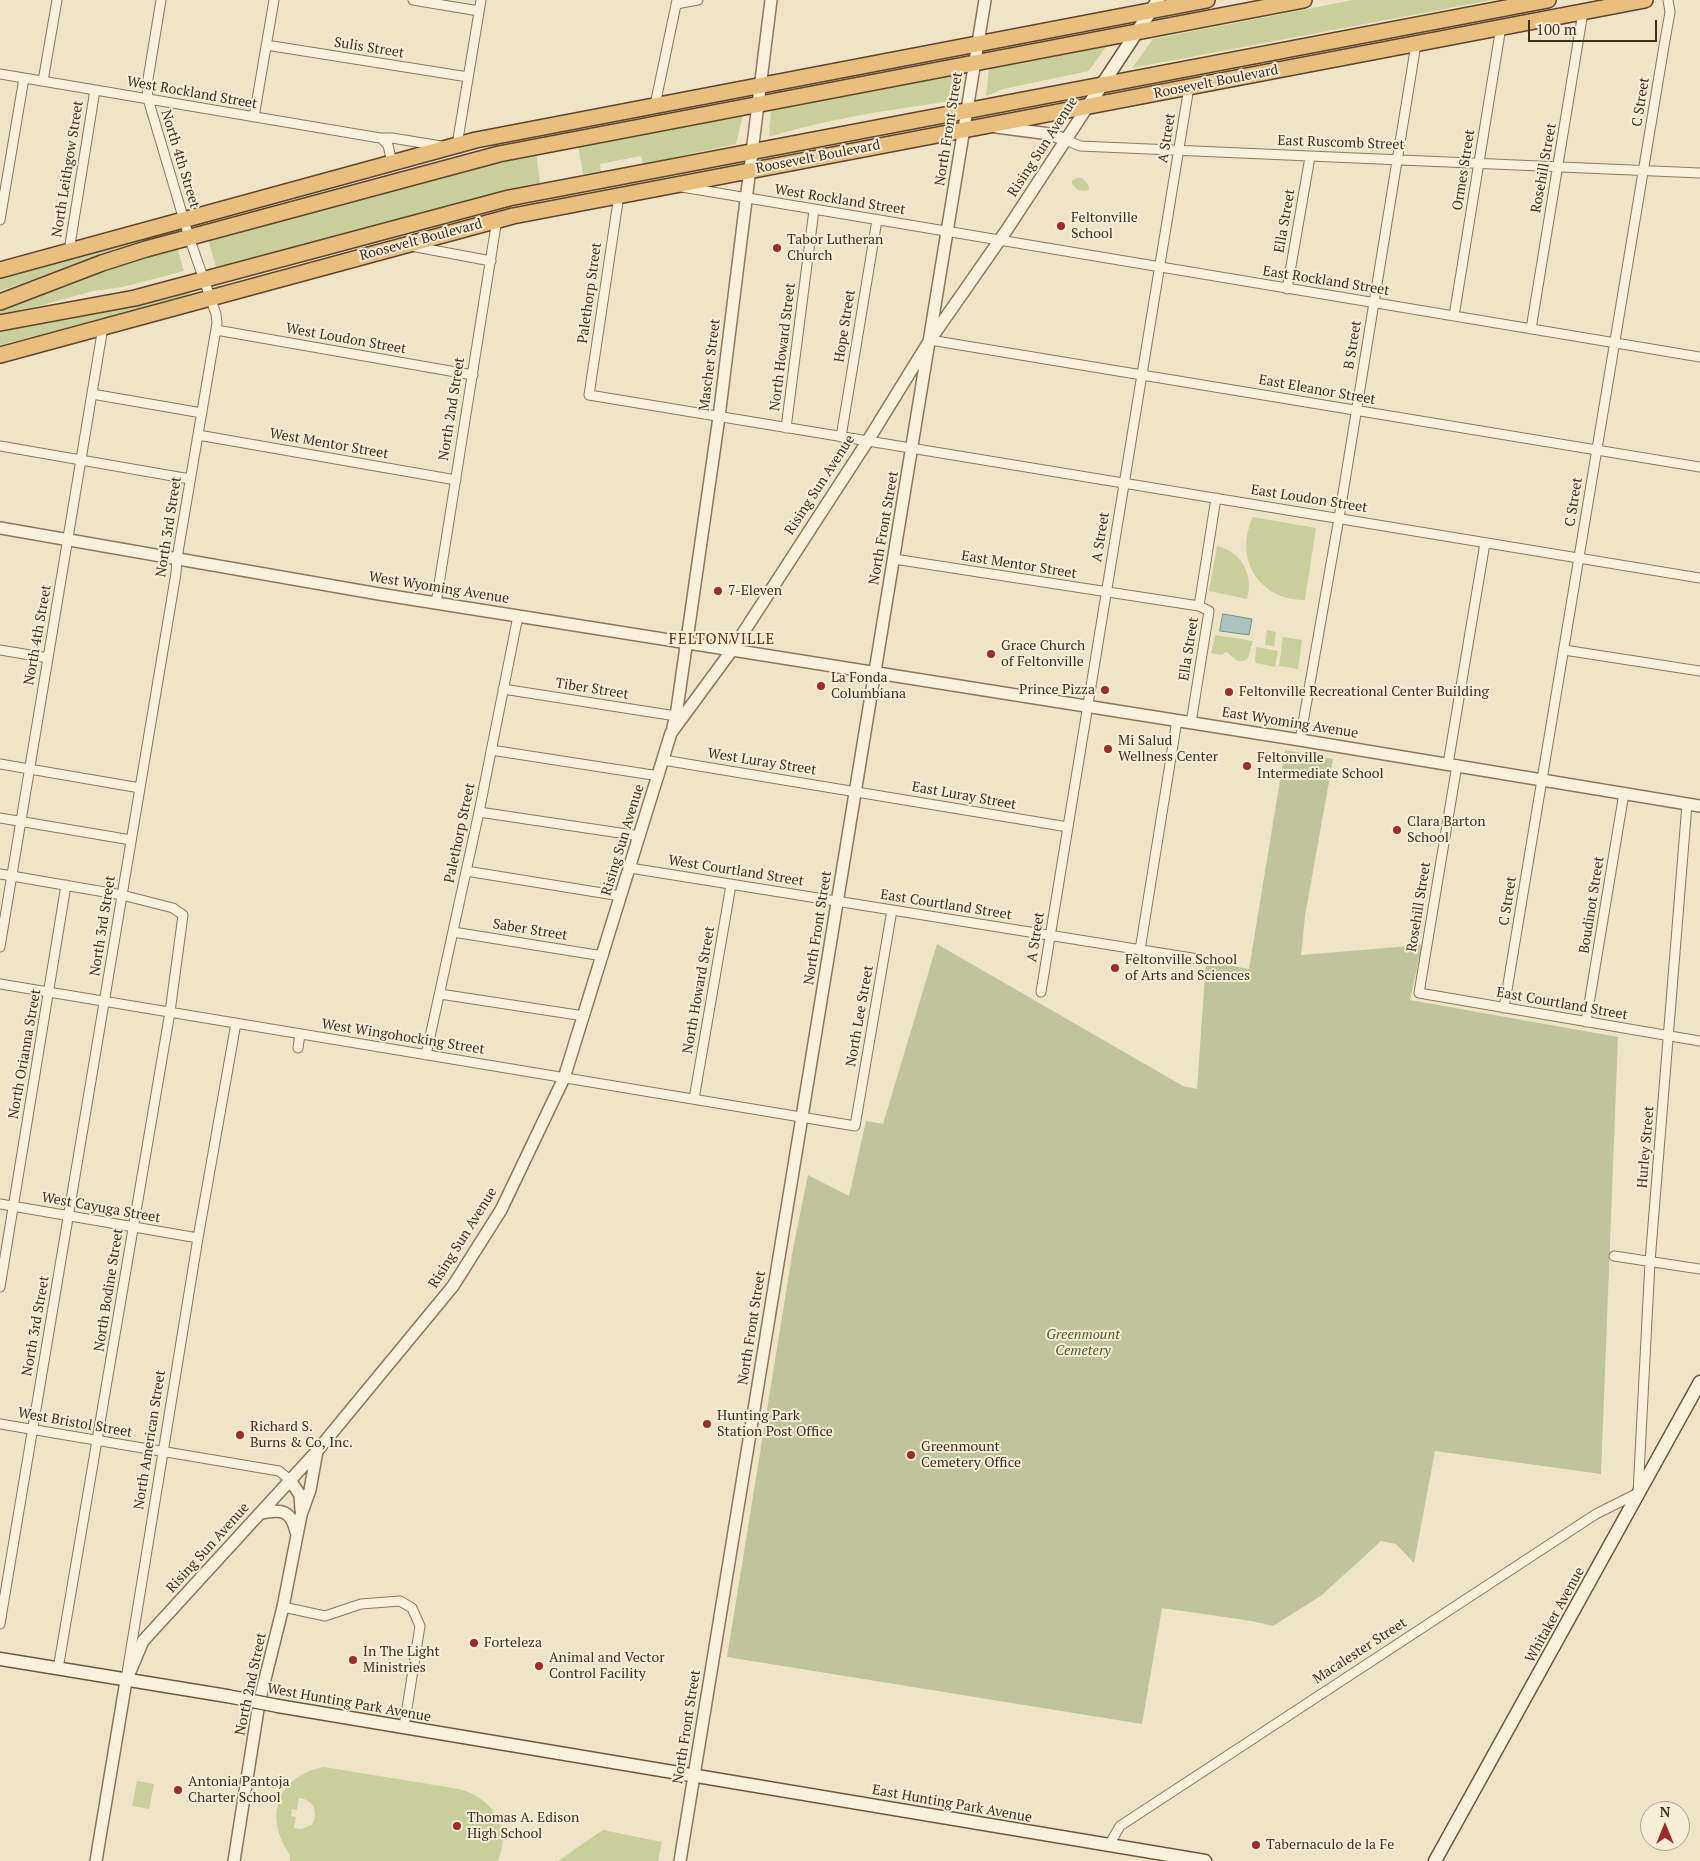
<!DOCTYPE html>
<html>
<head>
<meta charset="utf-8">
<style>
  body { margin:0 }
  #map { position:relative; width:1700px; height:1861px; overflow:hidden; background:#f0e4c8; font-family:"PT Serif",serif }
  canvas { display:block }
  .north { position:absolute; left:1640px; top:1801px; width:50px; height:50px; box-sizing:border-box; background:#f7eed8; border:1px solid #ada18e; border-radius:50%; rotate:0deg; font-size:14px; font-weight:700; line-height:20px; text-align:center; color:#3d2e20 }
  .north::after { content:''; display:block; margin:auto; width:18px; height:22px; background:#9e2a2b; clip-path:polygon(50% 0,100% 100%,50% 72%,0 100%) }
  .scale { position:absolute; left:1528px; top:20px; width:129px; height:22px; box-sizing:border-box; border:2px solid #3d2e20; border-top:0; padding-left:6px; font-size:15px; line-height:18px; white-space:nowrap; color:#3d2e20; -webkit-text-stroke:4px #f7eed8; paint-order:stroke }
</style>
</head>
<body>
<div id="map">
<canvas width="1700" height="1861"></canvas>
<div class="north">N</div>
<div class="scale">100 m</div>
</div>
<script>
const context = document.querySelector('canvas').getContext('2d');
context.lineJoin = 'round';
function fill(path, color) { context.fillStyle = color; context.fill(path, 'evenodd'); }
function trace(path, color, width, dash) { context.strokeStyle = color; context.lineWidth = width; context.lineCap = dash ? 'butt' : 'round'; context.setLineDash(dash || []); context.stroke(path); }
function label(font, color, halo, rows, align = 'center') {
  context.font = font + ' "PT Serif",serif'; context.lineWidth = 4; context.setLineDash([]); context.textBaseline = 'middle'; context.strokeStyle = halo; context.fillStyle = color; for (const [text, x, y, turn = 0] of rows) {
    context.save(); context.translate(x, y); context.rotate((+turn || 0) * Math.PI / 180); context.textAlign = isNaN(turn) ? turn : align; if (halo) context.strokeText(text, 0, 0); context.fillText(text, 0, 0); context.restore();
  }
}
fill(new Path2D(`
  M1353,0h139l-360,68 21,-29z
  M1110,41l-21,30 -86,18 -17,7 3,-28z
  M955,75l-3,26c-62,9 -123,17 -183,36l2,-27z
  M743,115l-7,29 -93,20 -2,-8 -41,8 1,8 -18,2 -5,-28z
  M536,152l4,31 -324,84 -8,-28z
  M1077,178h5l6,6 1,5 -3,2 -8,-1 -6,-6v-3z
  M169,229l2,4 -36,10 -135,48v-13z
  M177,248l7,23 -61,16 -30,4 -50,14 -43,9v-7l95,-34z
  M188,290l2,6 -190,49v-15z
  M1253,517l63,11 -11,72c-46,0 -72,-41 -52,-83z
  M1217,546c25,6 37,29 30,53l-38,-8z
  M1267,630l9,2 -2,14 -9,-1z
  M1215,635l38,6 -5,17c-9,7 -13,1 -20,-5l-3,-1 -3,3 -11,-2z
  M1283,637l19,3 -4,29 -19,-3z
  M1256,647l22,4 -3,16 -19,-4 -1,-3z
  M324,1767l135,22c33,8 53,39 39,72h-208v-6c-26,-38 -14,-79 34,-88zM299,1798c15,2 20,14 13,27l-11,4 -7,-1 2,-11 -5,-1 1,-7 5,1z
  M137,1781l17,3 -5,25 -17,-3z
  M603,1830l59,12 -4,19h-100z`), '#c9cf9b');
fill(new Path2D(`
  M1285,750l48,9 -28,157 -4,39 121,-10 -12,55 208,37 -17,437 -166,-23 -21,112 -18,-19 -15,-3 -59,54 -49,31 -21,-5 -90,-13 -20,116 -415,-67 66,-408 15,-74 41,21 17,-75 17,3 54,-180 246,142 14,3 9,-128 43,8z`), '#bfc49a');
const water = new Path2D(`
  M1223,614l29,5 -3,16 -29,-4z`);
fill(water, '#a9c4bc');
trace(water, '#6f938a', 1);
const minor = new Path2D(`
  M413,0l66,11
  M676,4l22,-4
  M266,45l202,32
  M0,74l380,64h12l49,8
  M43,81l14,-81
  M655,105l22,-105
  M254,117l20,-117
  M381,138l7,7 4,18
  M1066,140l14,6 620,27
  M457,145l24,-145
  M682,187l1018,170
  M619,195l-30,200 1111,183
  M0,220l24,-142
  M411,246l80,15
  M69,251l26,-161
  M1287,289l23,-132
  M1454,316l47,-289
  M1531,329l52,-317
  M216,330l257,45
  M930,340l770,127
  M92,394l110,19
  M786,428l28,-218
  M198,435l258,45
  M841,437l36,-217
  M0,446l190,33
  M894,559l305,47 10,5 -18,112
  M436,603l61,-384
  M1199,606l17,-108
  M0,650l48,8
  M1564,650l136,21
  M503,689l173,27
  M1300,740l39,-222 77,-474
  M491,750l168,26
  M663,760l405,67
  M0,764l140,24
  M1448,764l37,-221
  M1457,765l-38,228 281,48
  M479,812l161,24
  M0,818l131,22
  M630,868l568,91
  M466,871l155,25
  M0,874l122,21 51,13 10,7 -13,97 -112,657
  M453,932l150,24
  M0,947l103,-620
  M1140,950l37,-230
  M0,984l855,142 37,-216
  M1041,992l148,-905
  M440,994l144,22
  M1504,1008l160,-962 6,-34 -2,-12
  M1586,1022l38,-229
  M298,1048l2,-14
  M426,1055l53,-243 39,-196
  M694,1099l37,-214
  M0,1204l198,34
  M1614,1256l86,13
  M0,1287l66,-402
  M0,1424l279,47 11,9
  M283,1607l42,9 36,-12 39,-3 12,7 8,18 -16,101
  M0,1624l176,-1051 1,-15 40,-235 -1,-9 -27,-77 -41,-138 -1,-14 14,-85
  M127,1673l71,-435 38,-215
  M1109,1845l11,-19 476,-312 42,-21 12,-231 37,-458`);
const tertiary = new Path2D(`
  M996,127l54,7 16,6
  M0,528l379,66 921,146 400,66
  M673,727l3,-11 43,-299 52,-417
  M290,1480l10,15 1,15
  M261,1513c21,-4 30,-3 35,19
  M96,1861l30,-180 17,-40 174,-190 136,-165 48,-76 63,-132 107,-345 61,-83 135,-208 63,-102 76,-109 82,-125
  M234,1861l25,-158 24,-96 18,-92 9,-25 7,-39
  M680,1861l305,-1861`);
const secondary = new Path2D(`
  M1088,106l70,-106
  M0,1659l227,37
  M278,1706l927,155
  M1435,1861l265,-479`);
const trunk = new Path2D(`
  M0,270l476,-130 731,-140
  M0,302l102,-39 44,-14 353,-95 805,-154
  M0,323l135,-25 374,-100 1039,-198
  M0,355l513,-139 1132,-216`);
trace(minor, '#8d765c', 11);
trace(tertiary, '#8d765c', 14);
trace(secondary, '#6f573f', 15);
trace(trunk, '#5b4430', 18);
trace(minor, '#faf1dc', 9);
trace(tertiary, '#faf1dc', 11);
trace(secondary, '#faf1dc', 12);
trace(trunk, '#eabe7c', 15);
const secondaryBridge = new Path2D(`
  M227,1696l51,10`);
trace(secondaryBridge, '#6f573f', 15, []);
trace(secondaryBridge, '#faf1dc', 12);
for (const [x, y, r, color] of [
  [1061,226,5,"#9e2a2b"],
  [777,248,5,"#9e2a2b"],
  [718,591,5,"#9e2a2b"],
  [991,654,5,"#9e2a2b"],
  [821,686,5,"#9e2a2b"],
  [1105,690,5,"#9e2a2b"],
  [1229,692,5,"#9e2a2b"],
  [1108,749,5,"#9e2a2b"],
  [1247,766,5,"#9e2a2b"],
  [1397,830,5,"#9e2a2b"],
  [1115,968,5,"#9e2a2b"],
  [707,1424,5,"#9e2a2b"],
  [240,1435,5,"#9e2a2b"],
  [911,1455,5,"#9e2a2b"],
  [474,1643,5,"#9e2a2b"],
  [353,1660,5,"#9e2a2b"],
  [539,1666,5,"#9e2a2b"],
  [178,1790,5,"#9e2a2b"],
  [457,1826,5,"#9e2a2b"],
  [1256,1845,5,"#9e2a2b"]
]) { const dot = new Path2D(); dot.arc(x, y, r, 0, 2 * Math.PI); context.fillStyle = color; context.fill(dot); trace(dot, '#f7eed8', 2); }
label('14px', '#3d2e20', '#f7eed8', [
  ["Sulis Street",369,48,9],
  ["Roosevelt Boulevard",1216,82,-11],
  ["West Rockland Street",192,93,10],
  ["C Street",1641,102,-81],
  ["North Front Street",949,129,-81],
  ["A Street",1167,138,-81],
  ["East Ruscomb Street",1341,143,2],
  ["Rising Sun Avenue",1043,147,-57],
  ["Roosevelt Boulevard",818,157,-11],
  ["North 4th Street",180,159,73],
  ["Rosehill Street",1544,168,-80],
  ["North Leithgow Street",68,169,-81],
  ["Ormes Street",1464,170,-81],
  ["West Rockland Street",840,200,9],
  ["Ella Street",1285,221,-80],
  ["Roosevelt Boulevard",421,240,-15],
  ["East Rockland Street",1326,281,9],
  ["Palethorp Street",590,293,-82],
  ["Hope Street",845,326,-81],
  ["West Loudon Street",346,339,10],
  ["B Street",1353,345,-81],
  ["North Howard Street",783,347,-83],
  ["Mascher Street",710,365,-83],
  ["East Eleanor Street",1317,390,10],
  ["North 2nd Street",452,409,-81],
  ["West Mentor Street",329,444,10],
  ["Rising Sun Avenue",820,485,-57],
  ["East Loudon Street",1309,499,9],
  ["C Street",1574,502,-81],
  ["North 3rd Street",169,527,-81],
  ["North Front Street",884,528,-80],
  ["A Street",1101,537,-81],
  ["East Mentor Street",1019,565,9],
  ["West Wyoming Avenue",439,588,9],
  ["North 4th Street",38,635,-80],
  ["Ella Street",1189,649,-81],
  ["Tiber Street",592,689,9],
  ["East Wyoming Avenue",1290,723,9],
  ["West Luray Street",762,762,9],
  ["East Luray Street",964,796,10],
  ["Palethorp Street",460,833,-78],
  ["Rising Sun Avenue",623,840,-73],
  ["West Courtland Street",736,871,9],
  ["C Street",1508,901,-81],
  ["East Courtland Street",946,905,9],
  ["Boudinot Street",1592,905,-81],
  ["Rosehill Street",1419,907,-81],
  ["North 3rd Street",103,926,-81],
  ["North Front Street",818,928,-81],
  ["Saber Street",530,930,9],
  ["A Street",1036,937,-81],
  ["North Howard Street",699,990,-80],
  ["East Courtland Street",1562,1004,10],
  ["North Lee Street",860,1016,-80],
  ["West Wingohocking Street",403,1037,9],
  ["North Orianna Street",25,1054,-80],
  ["Hurley Street",1646,1147,-85],
  ["West Cayuga Street",101,1208,10],
  ["Rising Sun Avenue",463,1238,-58],
  ["North Bodine Street",109,1290,-81],
  ["North 3rd Street",36,1326,-80],
  ["North Front Street",752,1328,-81],
  ["West Bristol Street",75,1423,10],
  ["North American Street",150,1440,-81],
  ["Rising Sun Avenue",208,1548,-48],
  ["Whitaker Avenue",1555,1615,-61],
  ["Macalester Street",1360,1651,-33],
  ["North 2nd Street",251,1684,-78],
  ["West Hunting Park Avenue",349,1703,10],
  ["North Front Street",687,1727,-81],
  ["East Hunting Park Avenue",952,1804,10]
]);
label('14px', '#3d2e20', '#f7eed8', [
  ["Feltonville",1071,218],
  ["School",1071,234],
  ["Tabor Lutheran",787,240],
  ["Church",787,256],
  ["7-Eleven",728,591],
  ["Grace Church",1001,646],
  ["of Feltonville",1001,662],
  ["La Fonda",831,678],
  ["Columbiana",831,694],
  ["Prince Pizza",1095,690,"right"],
  ["Feltonville Recreational Center Building",1239,692],
  ["Mi Salud",1118,741],
  ["Wellness Center",1118,757],
  ["Feltonville",1257,758],
  ["Intermediate School",1257,774],
  ["Clara Barton",1407,822],
  ["School",1407,838],
  ["Feltonville School",1125,960],
  ["of Arts and Sciences",1125,976],
  ["Hunting Park",717,1416],
  ["Station Post Office",717,1432],
  ["Richard S.",250,1427],
  ["Burns & Co, Inc.",250,1443],
  ["Greenmount",921,1447],
  ["Cemetery Office",921,1463],
  ["Forteleza",484,1643],
  ["In The Light",363,1652],
  ["Ministries",363,1668],
  ["Animal and Vector",549,1658],
  ["Control Facility",549,1674],
  ["Antonia Pantoja",188,1782],
  ["Charter School",188,1798],
  ["Thomas A. Edison",467,1818],
  ["High School",467,1834],
  ["Tabernaculo de la Fe",1266,1845]
], 'left');
label('italic 14px', '#4d5a26', '#f7eed8', [
  ["Greenmount",1083,1335],
  ["Cemetery",1083,1351]
]);
context.letterSpacing = '1px';
label('15px', '#6b2e1e', '#f7eed8', [
  ["FELTONVILLE",722,640]
]);
context.letterSpacing = '0px';
</script>
</body>
</html>
